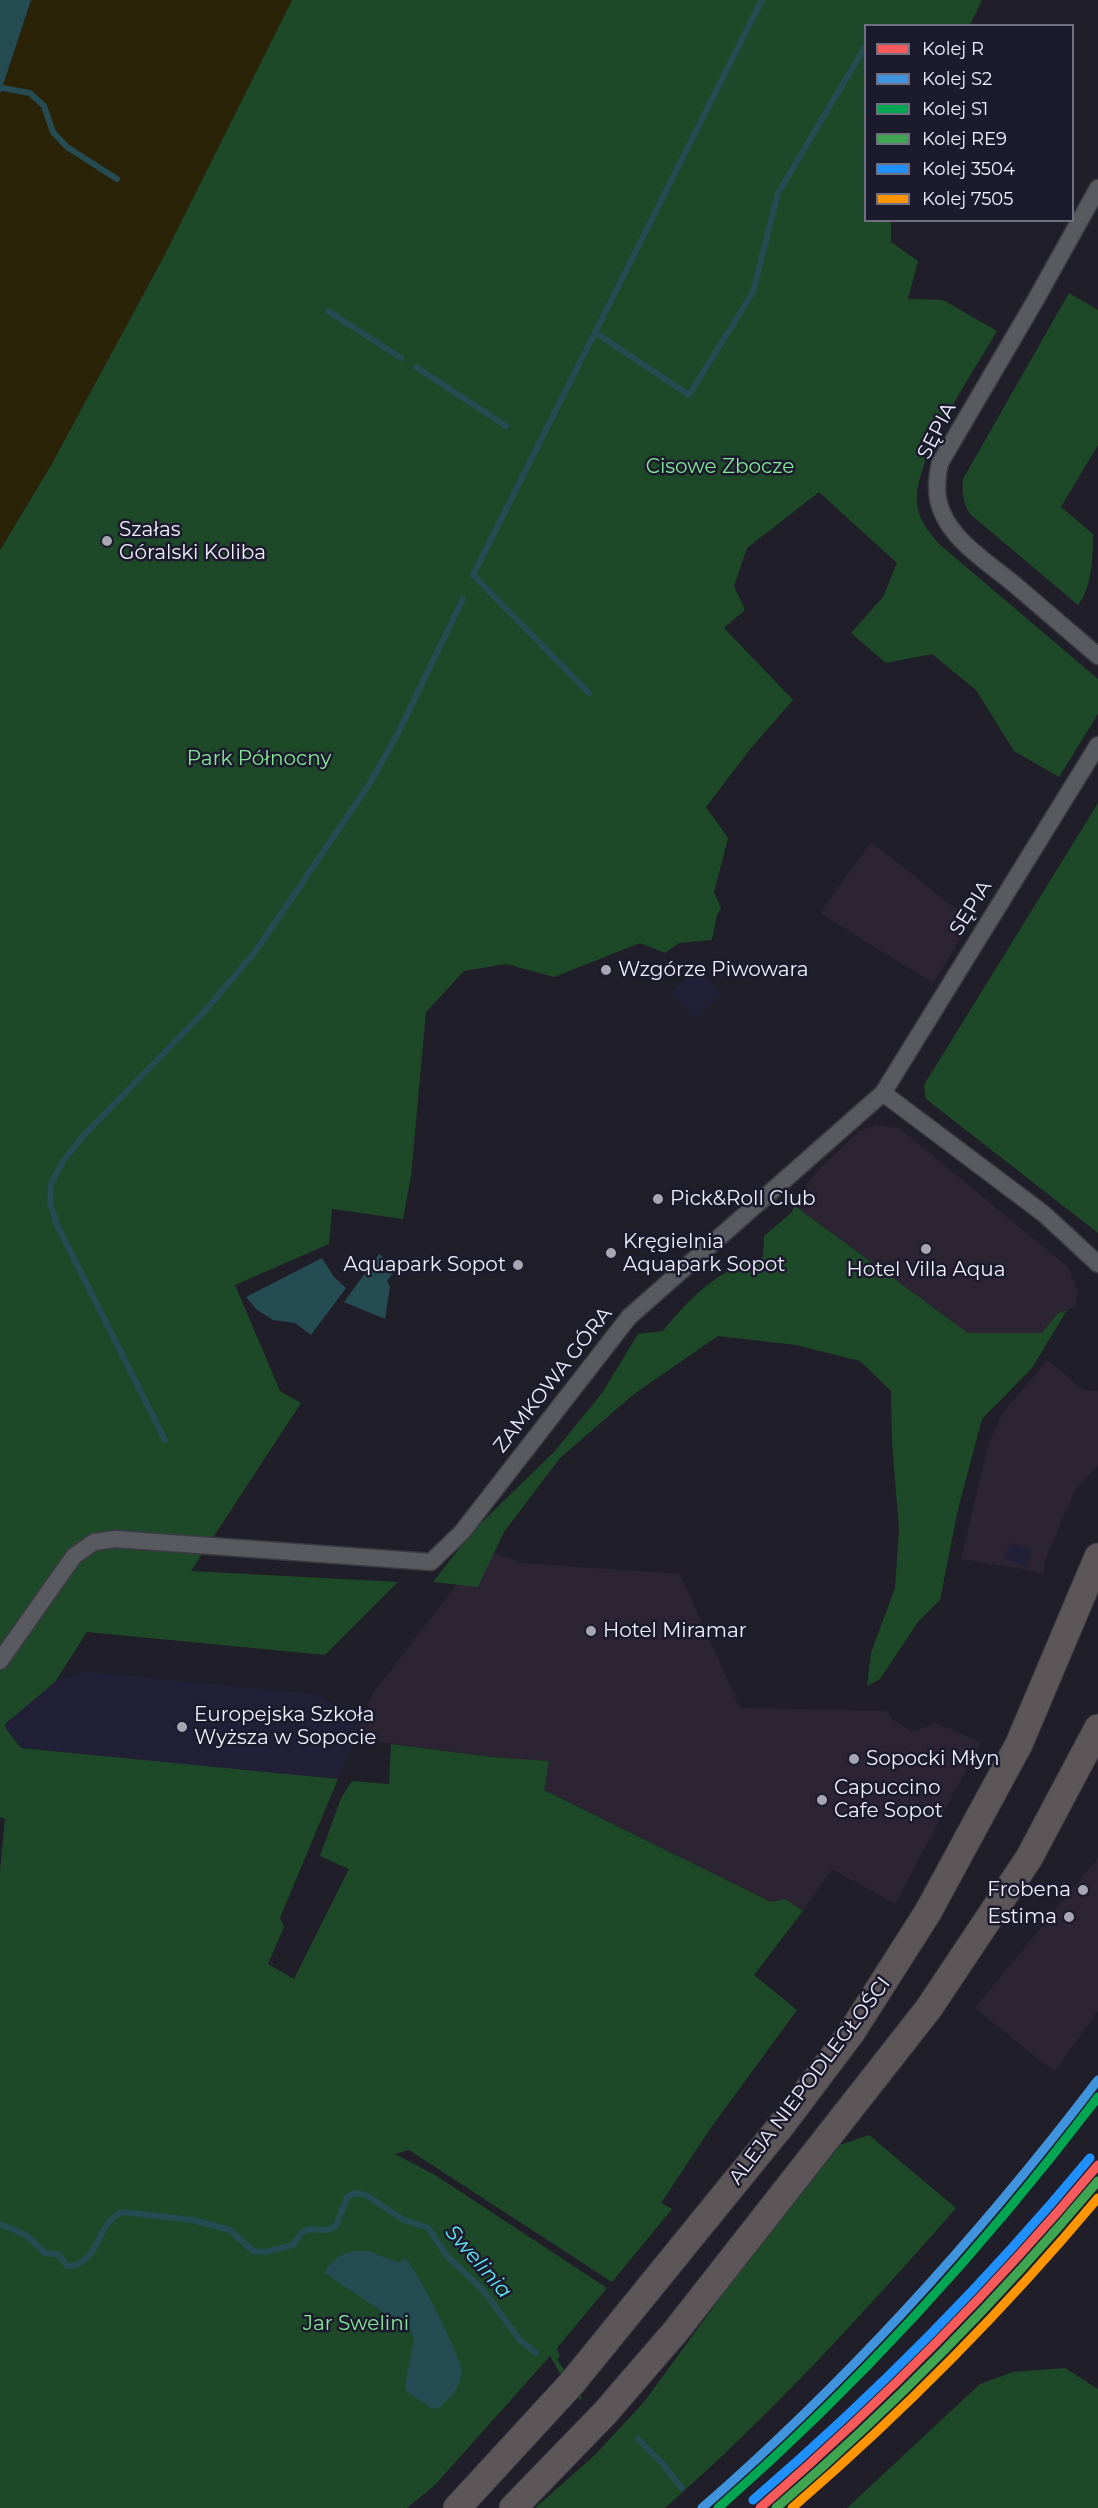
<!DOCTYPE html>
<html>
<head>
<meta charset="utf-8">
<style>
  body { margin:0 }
  #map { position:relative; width:1098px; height:2508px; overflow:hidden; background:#201f29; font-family:Montserrat,sans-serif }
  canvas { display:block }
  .legend { position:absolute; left:864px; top:24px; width:210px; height:198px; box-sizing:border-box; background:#1c1b2d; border:2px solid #717080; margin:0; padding:8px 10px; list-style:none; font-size:18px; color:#f0effc }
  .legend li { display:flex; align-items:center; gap:12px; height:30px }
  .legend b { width:30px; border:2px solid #717080 }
</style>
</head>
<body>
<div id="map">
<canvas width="1098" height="2508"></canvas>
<ul class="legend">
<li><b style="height:8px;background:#f75a5a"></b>Kolej R</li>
<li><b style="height:8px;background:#4094de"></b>Kolej S2</li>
<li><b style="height:8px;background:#00a651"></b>Kolej S1</li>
<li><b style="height:8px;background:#40a550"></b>Kolej RE9</li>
<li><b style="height:8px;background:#2090ff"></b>Kolej 3504</li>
<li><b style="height:8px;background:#ff9500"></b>Kolej 7505</li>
</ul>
</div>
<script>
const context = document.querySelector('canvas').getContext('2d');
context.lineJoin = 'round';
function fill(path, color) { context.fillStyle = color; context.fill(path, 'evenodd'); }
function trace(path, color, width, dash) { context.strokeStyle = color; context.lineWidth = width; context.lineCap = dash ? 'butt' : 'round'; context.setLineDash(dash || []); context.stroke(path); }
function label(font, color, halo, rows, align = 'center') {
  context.font = font + ' Montserrat,sans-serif'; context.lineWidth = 5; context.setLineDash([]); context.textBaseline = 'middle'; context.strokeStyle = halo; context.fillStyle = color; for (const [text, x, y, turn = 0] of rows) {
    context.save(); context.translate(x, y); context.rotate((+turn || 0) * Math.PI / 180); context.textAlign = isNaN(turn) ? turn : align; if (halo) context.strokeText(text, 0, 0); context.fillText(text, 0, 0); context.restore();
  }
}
fill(new Path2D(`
  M871,842l100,79 -38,62 -113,-70z
  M876,1125l23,3 169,139 10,25 -3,15 -18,7 -15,19h-74l-173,-127 12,-22 17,-20 36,-33z
  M1048,1360l35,30 15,1v75l-23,24 -31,73v10l-83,-14 28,-117 14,-30z
  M484,1549l38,14 158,11 60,134 147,3 5,8 20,13 23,-9 46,19 -86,162 -63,-35 -29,42 -18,-12 -14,3 -228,-113 6,-28 -58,-4 -137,-19 19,-45z
  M1098,1858v153l-44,61 -79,-64z`), '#2c2433');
fill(new Path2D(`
  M697,968l24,26 -26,24 -24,-26z
  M1011,1542l21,8 -6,17 -22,-9z
  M85,1671l232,23 44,28 -23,57 -317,-31 -15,-19 -1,-5 50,-42z`), '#222036');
fill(new Path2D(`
  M292,0h690l-12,25 -104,1v194l25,1v21l27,19 -10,38 35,1 54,31c-22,39 -89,135 -79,178 2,13 13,25 21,35l159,135v35l-39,63 -45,-26 -38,-61 -44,-36 -46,9 -35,-30 32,-36 14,-34 -78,-71 -72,56 -13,38 11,24 -21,18 69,72 -42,48 -45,59 22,31 -14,54 7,16 -4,7 -5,25 -33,3 -14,10 -25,-10 -86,34 -48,-13 -42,7 -38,41 -15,164 -8,43 -71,-10 -3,35 -94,41 45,106 21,12 -110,168 207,11 -73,73 -238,-23 -32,50 -50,42 1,5 15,19 317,31 -58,139 4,9 -16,37 26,15 55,-110 -29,-13 21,-58 11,-17 37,3 2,-40 100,13 58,4 -5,29 227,112 14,-3 18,12 -49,64 43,35 -87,119 -49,74 11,6 -60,73 -203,-132 -14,4 40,21 172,113 -50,60 3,9 -3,2 25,39 -2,2 -14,-16 -16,-28 -115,129 -28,23h-407v-637l5,-52 -5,-2v-1267l51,-85 113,-209z
  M1069,293l29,17v135l-37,62 32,27c0,22 -1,53 -15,71l-108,-91c-7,-12 -8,-21 -7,-35z
  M1098,803v430l-172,-134 -2,-14z
  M795,1206l173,127h74l15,-19 10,-4 -35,58 -50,51 -24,90 -18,91 -22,22 -38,57 -13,7 4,-33 24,-65 4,-58 -7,-88 -1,-51 -31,-30 -64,-16 -78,-9 -84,58 -74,64 -56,74 -26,55 -45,-5 40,-51 81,-79 48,-59 36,-59 25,-3c30,-37 54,-60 100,-74l1,-21 27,-23z
  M869,2135l87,73c-92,105 -186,208 -291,300h-130l60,-53 49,-53 103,-141 93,-116z
  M1065,2368l33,21v119h-251l133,-124 33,-12z`), '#1d4928');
fill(new Path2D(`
  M31,0h261l-128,256 -113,209 -51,85v-456z`), '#2a2308');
fill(new Path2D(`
  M0,0h31l-31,94z
  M379,1254l18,14 -10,13 3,6 -5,32 -41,-17z
  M322,1258l12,19 12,11 -35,47 -16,-12 -22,-3 -16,-10 -11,-13z
  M354,2251h14l32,12 5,-5c9,6 58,102 57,114 -1,16 -13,28 -25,37l-6,-1 -25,-17 -1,-6 9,-46 -3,-8 -85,-57v-5l13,-13z`), '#254c52');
trace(new Path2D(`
  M3,88l27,5 14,13 9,26 14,15 50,32
  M328,311l73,47
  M596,333l93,62 64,-103 25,-99 87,-146
  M416,367l90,59
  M589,693l-116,-118 289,-575
  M165,1440l-109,-217 -6,-21 1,-18 12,-23 20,-25 120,-123 52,-61 115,-169 27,-48 66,-136
  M0,2224l26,11 19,18 13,1 9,12c34,-1 28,-44 56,-54l70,8 37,10 23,21 12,1 28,-7 9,-13 8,-3 17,1 9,-4 11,-29 8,-4 11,2 36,24 26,9 20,29 35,33 37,50 16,13
  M638,2439l23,23 21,26`), '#254c52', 6);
const street = new Path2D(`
  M1098,188l-63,113 -95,162c-4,17 -5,33 2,49 12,30 48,52 72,72 28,24 56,48 84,72
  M883,1093l161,121 54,50
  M0,1661l74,-105 20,-14 21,-3 316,23 31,-30 167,-215 254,-224 215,-348`);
const primary = new Path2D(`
  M457,2508l115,-125 212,-261 67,-89 77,-121 91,-168 79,-187
  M513,2508l92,-95 70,-81 254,-324 100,-150 69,-130`);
trace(street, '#3c3b44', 19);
trace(primary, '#3c3b44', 29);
trace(street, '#595960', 16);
trace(primary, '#5c5659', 27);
trace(new Path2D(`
  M760,2508c122,-106 234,-219 338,-343`), '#f75a5a', 9);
trace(new Path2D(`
  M702,2508c148,-129 277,-272 396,-428`), '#4094de', 9);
trace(new Path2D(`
  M718,2508c141,-124 266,-261 380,-411`), '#00a651', 9);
trace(new Path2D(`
  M776,2508c116,-100 223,-209 322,-327`), '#40a550', 9);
trace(new Path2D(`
  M753,2500c122,-105 234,-218 337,-342`), '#2090ff', 9);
trace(new Path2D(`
  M792,2508c110,-95 213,-199 306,-310`), '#ff9500', 9);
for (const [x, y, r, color] of [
  [107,541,6,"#a7a6b2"],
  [606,970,6,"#a7a6b2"],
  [658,1199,6,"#a7a6b2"],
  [926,1249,6,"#a7a6b2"],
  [611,1253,6,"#a7a6b2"],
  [518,1265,6,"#a7a6b2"],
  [591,1631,6,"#a7a6b2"],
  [182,1727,6,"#a7a6b2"],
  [854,1759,6,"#a7a6b2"],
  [822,1800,6,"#a7a6b2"],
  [1083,1890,6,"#a7a6b2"],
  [1069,1917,6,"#a7a6b2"]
]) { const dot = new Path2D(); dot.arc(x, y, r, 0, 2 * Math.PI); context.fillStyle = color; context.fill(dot); trace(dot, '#1c1b2d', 2); }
label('20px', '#f0effc', '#1c1b2d', [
  ["SĘPIA",937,431,-63],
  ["SĘPIA",971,908,-58],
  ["ZAMKOWA GÓRA",553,1380,-52],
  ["ALEJA NIEPODLEGŁOŚCI",810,2081,-53]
]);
label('20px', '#83eb97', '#1c1b2d', [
  ["Cisowe Zbocze",720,467],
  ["Park Północny",259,759],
  ["Jar Swelini",356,2324]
]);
label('20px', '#f0effc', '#1c1b2d', [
  ["Szałas",119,530],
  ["Góralski Koliba",119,553],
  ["Wzgórze Piwowara",618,970],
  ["Pick&Roll Club",670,1199],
  ["Kręgielnia",623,1242],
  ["Aquapark Sopot",623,1265],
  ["Aquapark Sopot",506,1265,"right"],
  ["Hotel Villa Aqua",926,1270,"center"],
  ["Hotel Miramar",603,1631],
  ["Europejska Szkoła",194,1715],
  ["Wyższa w Sopocie",194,1738],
  ["Sopocki Młyn",866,1759],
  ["Capuccino",834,1788],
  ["Cafe Sopot",834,1811],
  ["Frobena",1071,1890,"right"],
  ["Estima",1057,1917,"right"]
], 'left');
label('italic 21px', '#5febfb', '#1c1b2d', [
  ["Swelinia",478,2262,49]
]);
</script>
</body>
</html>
